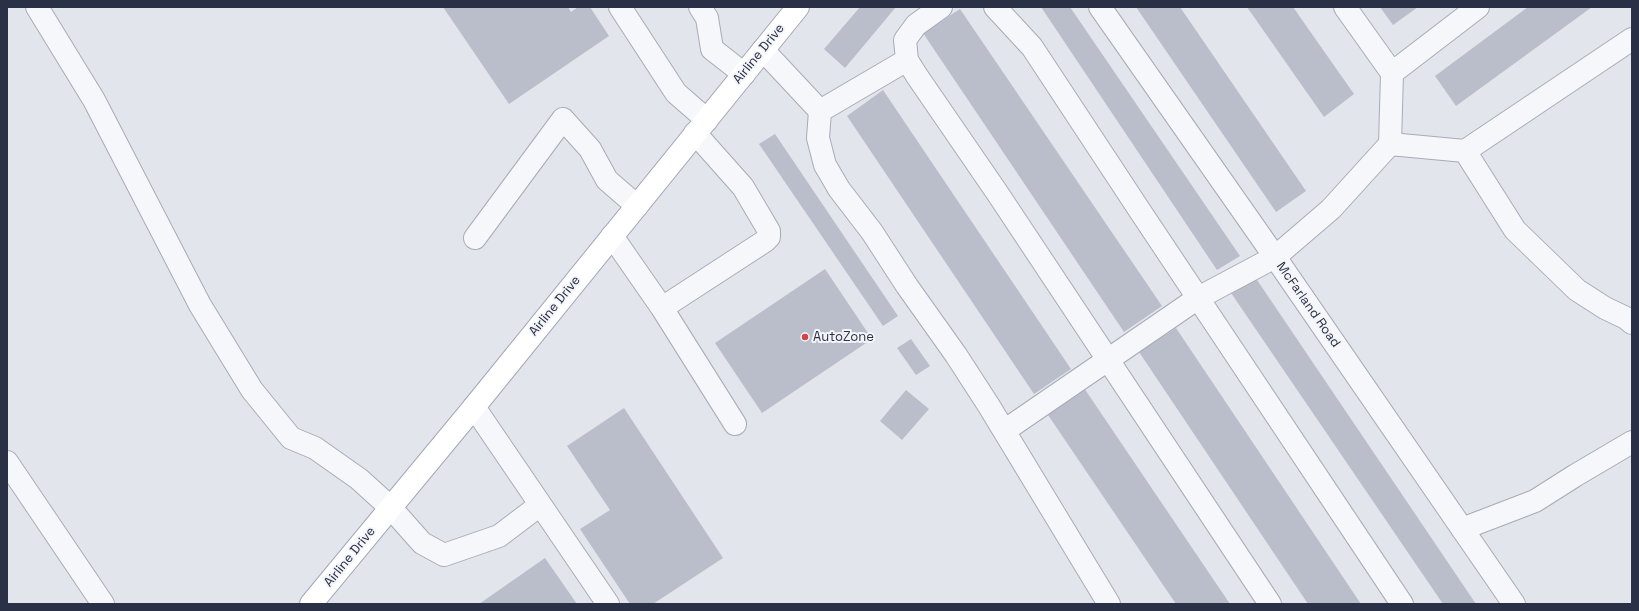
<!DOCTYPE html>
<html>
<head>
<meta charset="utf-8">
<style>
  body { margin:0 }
  #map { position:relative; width:1639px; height:611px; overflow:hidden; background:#e3e5ec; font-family:"Space Grotesk",sans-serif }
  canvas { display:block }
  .frame { position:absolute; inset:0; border:8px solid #2a3045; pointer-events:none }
</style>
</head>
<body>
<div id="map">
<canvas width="1639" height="611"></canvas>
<div class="frame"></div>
</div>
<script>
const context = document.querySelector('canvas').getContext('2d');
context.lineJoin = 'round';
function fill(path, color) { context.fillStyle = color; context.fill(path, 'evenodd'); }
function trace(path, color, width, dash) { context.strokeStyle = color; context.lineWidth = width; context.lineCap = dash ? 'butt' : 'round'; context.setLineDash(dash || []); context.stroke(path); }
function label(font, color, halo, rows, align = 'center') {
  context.font = font + ' "Space Grotesk",sans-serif'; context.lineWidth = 4; context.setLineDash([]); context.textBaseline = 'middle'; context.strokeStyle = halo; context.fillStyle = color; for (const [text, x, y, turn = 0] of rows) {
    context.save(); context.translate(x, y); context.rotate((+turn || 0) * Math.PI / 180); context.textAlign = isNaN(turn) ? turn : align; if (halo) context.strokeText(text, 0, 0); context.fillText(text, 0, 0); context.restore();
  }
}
fill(new Path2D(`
  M443,7h125l3,5 7,-5h12l19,29 -100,68z
  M860,7h36l-51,61 -21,-19z
  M1041,7h29l170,249 -23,14z
  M1136,7h44l126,184 -30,21z
  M1247,7h46l61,87 -30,23z
  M1380,7h38l-25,18z
  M1528,7h64l-136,99 -21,-30z
  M960,9l202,297 -38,26 -201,-299z
  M883,90l188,279 -37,25 -187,-278z
  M775,134l123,182 -15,10 -124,-182z
  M825,269l47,70 -110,74 -47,-70z
  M1253,274l223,330h-33l-214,-314z
  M1176,328l185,276h-53l-169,-252z
  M911,339l19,27 -14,9 -19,-27z
  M1084,388l146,216h-54l-130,-192z
  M906,390l23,19 -27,31 -22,-19z
  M624,408l99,150 -70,46h-23l-50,-75 30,-19 -43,-64z
  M545,558l32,46h-98z`), '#babeca');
const minor = new Path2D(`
  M37,7l57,93 106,205 52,85 39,48 24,10 44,31 32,29 31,35 22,12 55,-19 41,-31
  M620,7l56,86 31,27
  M700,7l7,11 5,31 32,25
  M941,7l-25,18 -11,15 2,20 10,16 81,118 272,410
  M995,7l37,40 108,164 262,393
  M1100,7l175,250 239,347
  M1345,7l47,66
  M763,50l57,61 -2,27 7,27 14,24 33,43 35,54 49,69 33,51 120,198
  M820,111l87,-51
  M1390,144l75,7 50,79 62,60 28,18 21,10 6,5
  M1465,151l167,-112
  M612,236l50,72 103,-67 4,-4v-6l-26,-44 -48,-54
  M475,238l88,-119 27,30 17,31 30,26
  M662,308l73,116
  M474,407l134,197
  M1004,431l194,-133 77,-41 56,-48 59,-65 2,-71 86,-66
  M7,462l96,142
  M1462,529l73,-28 41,-26 56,-33`);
const major = new Path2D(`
  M311,604l163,-197 324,-400`);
trace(minor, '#a8abb7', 24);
trace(major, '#a2a8b8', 24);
trace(minor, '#f6f7fa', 22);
trace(major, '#fff', 22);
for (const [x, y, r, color] of [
  [805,337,4,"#d54445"]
]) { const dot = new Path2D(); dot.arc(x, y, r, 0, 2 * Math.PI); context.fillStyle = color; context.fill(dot); trace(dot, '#f3f5f9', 1.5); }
label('13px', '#2a3045', '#f3f5f9', [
  ["Airline Drive",759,54,-51],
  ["McFarland Road",1308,305,55],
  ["Airline Drive",555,306,-51],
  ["Airline Drive",350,557,-51]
]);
label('13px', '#2a3045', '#f3f5f9', [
  ["AutoZone",813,337]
], 'left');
</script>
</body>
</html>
